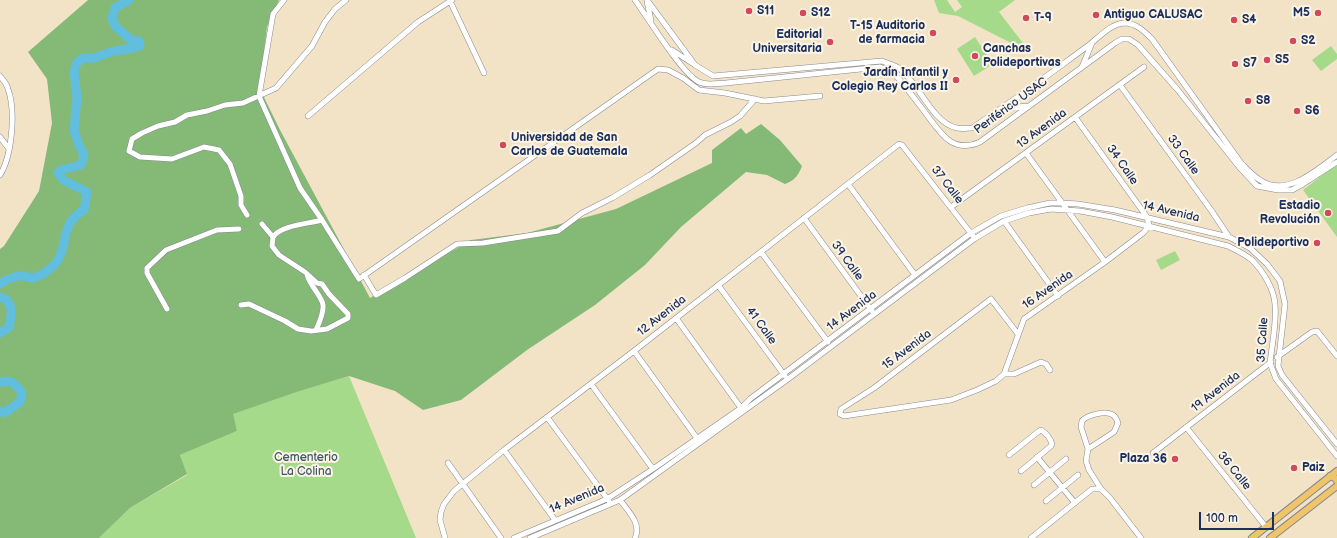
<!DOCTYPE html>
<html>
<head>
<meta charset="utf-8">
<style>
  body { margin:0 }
  #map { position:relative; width:1337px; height:538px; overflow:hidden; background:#f3e3c6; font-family:"Balsamiq Sans",sans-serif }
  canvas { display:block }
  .scale { position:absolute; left:1199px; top:512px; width:75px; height:18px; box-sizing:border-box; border:2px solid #1b2f5e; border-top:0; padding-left:5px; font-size:12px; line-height:14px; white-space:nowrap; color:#1b2f5e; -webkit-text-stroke:3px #fcf5e5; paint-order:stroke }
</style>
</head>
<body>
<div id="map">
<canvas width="1337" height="538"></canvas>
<div class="scale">100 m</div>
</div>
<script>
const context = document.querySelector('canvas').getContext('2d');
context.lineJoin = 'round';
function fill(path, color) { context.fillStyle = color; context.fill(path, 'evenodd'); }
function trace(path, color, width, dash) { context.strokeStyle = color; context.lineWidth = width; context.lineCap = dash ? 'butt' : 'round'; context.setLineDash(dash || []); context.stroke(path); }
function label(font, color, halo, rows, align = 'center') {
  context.font = font + ' "Balsamiq Sans",sans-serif'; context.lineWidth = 4; context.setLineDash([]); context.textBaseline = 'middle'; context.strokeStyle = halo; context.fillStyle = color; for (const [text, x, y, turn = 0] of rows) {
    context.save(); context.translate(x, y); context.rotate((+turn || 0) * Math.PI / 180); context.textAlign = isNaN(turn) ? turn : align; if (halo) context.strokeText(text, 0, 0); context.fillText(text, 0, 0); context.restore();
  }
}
fill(new Path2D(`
  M934,0h13l8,12 7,-5 -5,-7h58l-16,12 27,35 -11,-2 -57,-29 -19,-3z
  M975,37l18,27 -19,12 -17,-27z
  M1331,46l6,8v5l-16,12 -9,-11z
  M1337,164v73l-34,-47z
  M1175,251l5,9 -19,10 -5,-10z
  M349,376l67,162h-317l31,-30 57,-33 -7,-20 57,-24 -5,-17 65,-22z`), '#a5da8a');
fill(new Path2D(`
  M88,0h191l-12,27 -7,62 19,39 91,170 101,-58 56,-7 89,-24 96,-46v-13l29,-22 5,6 15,-10 19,16 22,26c-4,10 -7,14 -17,18l-18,-9 -21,-3 -65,55 -36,38 -50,40 -68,45 -66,50 -38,10 -28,-19 -46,-15 -52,16 -64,22 4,17 -57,24 7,19 -57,34 -31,30h-99v-289l4,-3 35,-55 13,-68 -5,-44 -19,-27z`), '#84ba76');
trace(new Path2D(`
  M0,284c5,-4 17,-9 23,-8 3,0 6,2 9,2 8,-1 19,-9 24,-15 14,-19 2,-38 28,-53l3,-18 -24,-12 -5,-7 3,-3 20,-5 3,-10 -5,-10 -5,-14 3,-34 -3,-24 2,-9 7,-6c15,1 12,-1 25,-5 10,-4 21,-3 32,-7l-1,-5 -8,-1 -16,-14 -3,-8 3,-10 14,-8
  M0,297c14,3 12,19 9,30l-9,6
  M0,382c13,-3 15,2 22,11l-2,9 -16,11 -4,-2`), '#61bedf', 9);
const minor = new Path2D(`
  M284,0l-11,14 -14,82 41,92 22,32
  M635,0c13,18 47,74 64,82 9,4 18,1 27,1l154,-16 14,7 8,8c8,11 17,22 25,33 14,19 26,39 53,27l135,-99 7,-4h7l9,6 39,44 63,79 17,18 21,4h14l11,-6 34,-22
  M647,0l48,65 18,11 169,-15c5,2 12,4 17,7 20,15 33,55 58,60 5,1 10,0 15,0 39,-25 76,-53 113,-80 12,-8 24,-24 39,-25 12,0 20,8 28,16l89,124c6,6 12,13 19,17 26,18 57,-10 77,-25
  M450,1l34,72
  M647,1l4,20
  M672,50l20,13
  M1082,67l10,-24
  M0,76c4,5 7,8 8,13 8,22 4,67 -8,86
  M1120,85l91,125 18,27
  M1003,108l26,-2
  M308,116l110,-94 34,-22
  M0,137l9,12
  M1026,153l79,109
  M848,184l67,91
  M951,207l193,-140
  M247,215l-6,-10v-9l-11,-32 -11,-14 -15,-3 -32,12 -32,-2 -11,-6 3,-12 10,-6 16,-7 17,-4 12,-7 20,-4 18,-6 18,-2 33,-15 36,-42 13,-24 10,-13 11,-9
  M804,218l68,93
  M1004,221l54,75
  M262,224l11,13c8,-12 35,-13 49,-17l37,59 299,-210 10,1 15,8 16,12 26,3 39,8 56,-5
  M761,252l67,90
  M307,274c2,11 15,22 16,31 1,8 -4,18 -7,25
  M364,275l12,20 29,-17 52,-34 26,-1 75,-12 24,-18 30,-15 38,-23 46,-32 9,-8 26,-13 9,-6 15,-17
  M718,285l67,91
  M241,305l8,-1 36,17 13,8 13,2 16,-2 21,-11v-4l-19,-20 -7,-10 -5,-1 -12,-11 -26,-17 -7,-9 1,-9
  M167,309l-20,-36v-5l19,-18 51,-20 22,-1
  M676,318l65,90
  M1018,334l-27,-35 -117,89 -33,21 -1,5 4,2 107,-16 26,-10 19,-9 8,-7 20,-55 81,-57 38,-29 6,-7 -2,-9 -72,-100
  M634,351l65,90
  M1277,357l35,-25 5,-1 20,25
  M1004,374h10l27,-12 5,2 4,6
  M591,384l62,85
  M547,417l62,84
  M1186,427l80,100
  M1088,449l26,-17 4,-9c-1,-3 -2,-6 -5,-8 -7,-5 -26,0 -31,6l-1,6 7,22 -2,12 3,9 12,19 9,9 31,40
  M504,450l51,70
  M1153,453l118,-91
  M1009,455l30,-24 2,-1c5,3 10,9 11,14l-1,2 -30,25
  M1037,457l38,46
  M448,463l53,75
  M1034,485l32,-26
  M620,500c8,11 22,24 15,38
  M1046,501l32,-26
  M445,538l-5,-18 1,-8 3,-8 10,-13 50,-41 130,-99 265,-207 3,1 71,91
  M514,538l93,-39 46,-30 88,-61 9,-9 221,-166 30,-17 26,-8 23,-5h13l15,1 37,6 114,27 21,11 17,16 13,17 5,23 -7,62 4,9 55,69
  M530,538l90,-38 168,-121 186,-140 30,-18 25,-8 22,-4 29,2 32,6 116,29c8,4 17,8 24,14 11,11 22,29 23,44 2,19 -3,40 -5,59l6,16 61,77
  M1031,538l61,-49h9`);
const major = new Path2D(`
  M1330,476l5,2 2,3
  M1252,538l85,-67
  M1270,538l67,-52`);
trace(minor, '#878992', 6);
trace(major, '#878992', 8);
trace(minor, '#fff', 5);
trace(major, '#f0c469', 6);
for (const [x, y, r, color] of [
  [749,11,4,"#d1495b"],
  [803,13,4,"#d1495b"],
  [1318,13,4,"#d1495b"],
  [1096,15,4,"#d1495b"],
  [1026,18,4,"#d1495b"],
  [1234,20,4,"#d1495b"],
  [933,33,4,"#d1495b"],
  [1293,41,4,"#d1495b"],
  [830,42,4,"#d1495b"],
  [975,56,4,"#d1495b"],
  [1267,60,4,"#d1495b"],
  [1235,64,4,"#d1495b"],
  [956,80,4,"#d1495b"],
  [1248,101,4,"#d1495b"],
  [1297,111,4,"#d1495b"],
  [503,145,4,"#d1495b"],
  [1328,213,4,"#d1495b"],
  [1317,243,4,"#d1495b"],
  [1175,459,4,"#d1495b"],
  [1294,468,4,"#d1495b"]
]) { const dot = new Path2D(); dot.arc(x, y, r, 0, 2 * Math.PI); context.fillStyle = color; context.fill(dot); trace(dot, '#fcf5e5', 1.5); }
label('bold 12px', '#1b2f5e', '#fcf5e5', [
  ["S11",757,11],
  ["S12",811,13],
  ["M5",1310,13,"right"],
  ["Antiguo CALUSAC",1104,15],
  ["T-9",1034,18],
  ["S4",1242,20],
  ["T-15 Auditorio",925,26,"right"],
  ["de farmacia",925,40,"right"],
  ["Editorial",822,35,"right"],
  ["Universitaria",822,49,"right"],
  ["S2",1301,41],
  ["Canchas",983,49],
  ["Polideportivas",983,63],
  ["S5",1275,60],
  ["S7",1243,64],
  ["Jardín Infantil y",948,73,"right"],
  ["Colegio Rey Carlos II",948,87,"right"],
  ["S8",1256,101],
  ["S6",1305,111],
  ["Universidad de San",511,138],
  ["Carlos de Guatemala",511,152],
  ["Estadio",1320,206,"right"],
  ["Revolución",1320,220,"right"],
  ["Polideportivo",1309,243,"right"],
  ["Plaza 36",1167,459,"right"],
  ["Paiz",1302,468]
], 'left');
label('12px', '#1b2f5e', '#fcf5e5', [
  ["Periférico USAC",1011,106,-36],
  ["13 Avenida",1042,129,-36],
  ["33 Calle",1183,155,54],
  ["34 Calle",1122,165,55],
  ["37 Calle",947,185,52],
  ["14 Avenida",1171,212,13],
  ["39 Calle",847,261,54],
  ["16 Avenida",1048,290,-35],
  ["14 Avenida",852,311,-37],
  ["12 Avenida",662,316,-38],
  ["41 Calle",761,326,54],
  ["35 Calle",1263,340,-86],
  ["15 Avenida",907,350,-37],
  ["19 Avenida",1216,392,-38],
  ["36 Calle",1234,471,51],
  ["14 Avenida",577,499,-23]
]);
label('12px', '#3e5a69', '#fcf5e5', [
  ["Cementerio",306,458],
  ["La Colina",306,472]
]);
</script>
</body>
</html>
